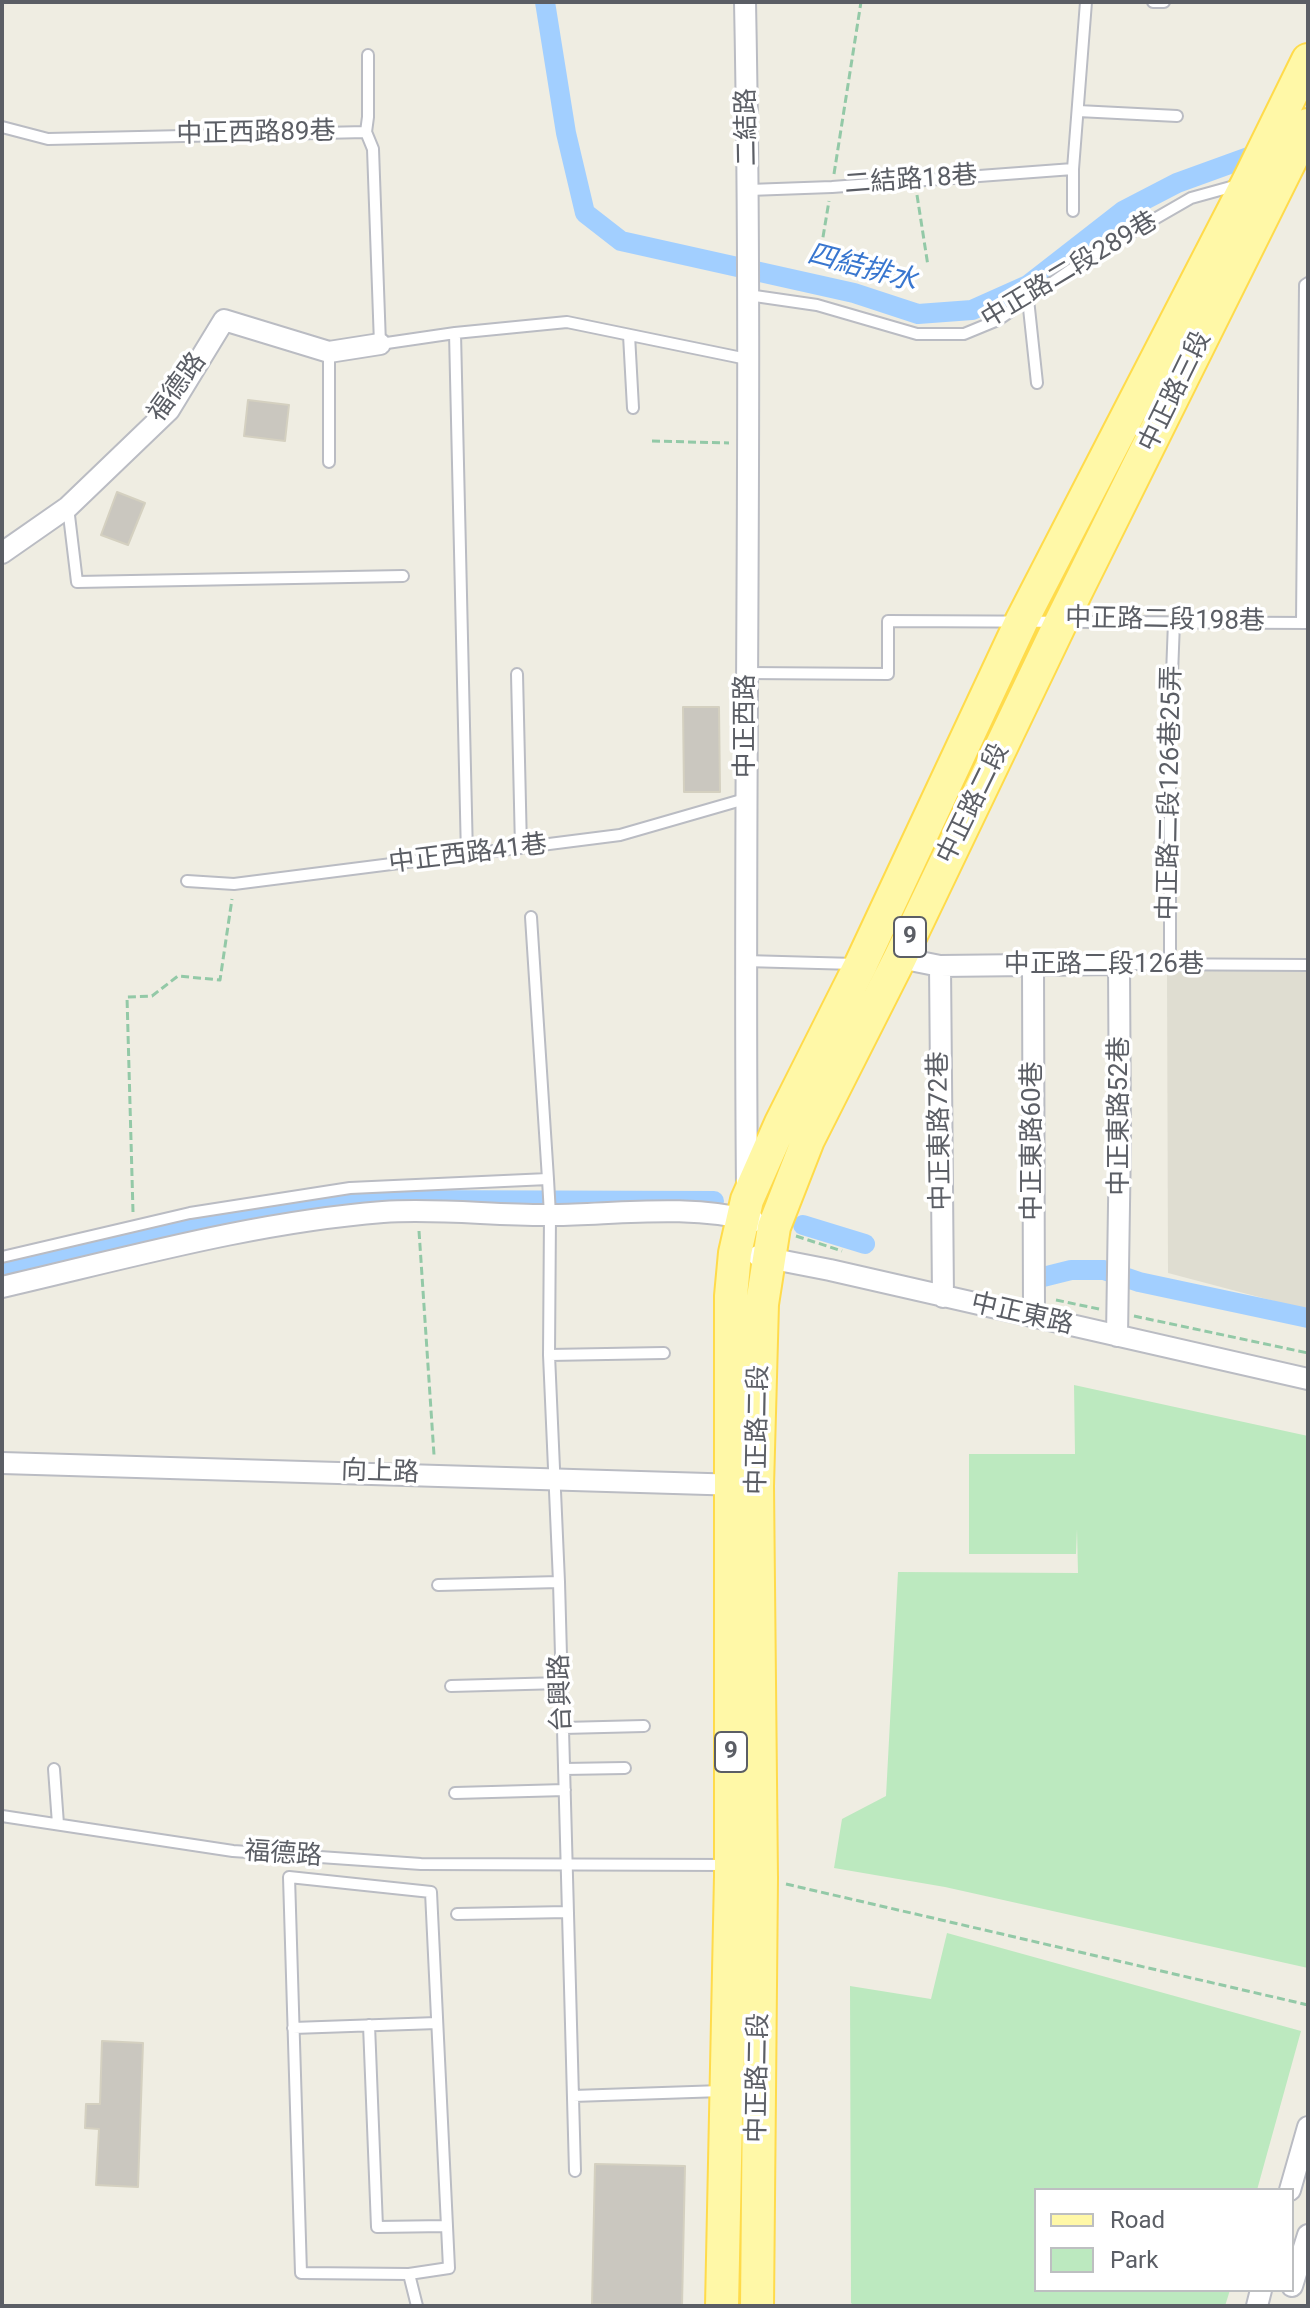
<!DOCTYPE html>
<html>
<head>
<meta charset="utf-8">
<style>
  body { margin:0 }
  #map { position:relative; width:1310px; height:2308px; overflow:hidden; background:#efede2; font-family:Roboto,sans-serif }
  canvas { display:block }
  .frame { position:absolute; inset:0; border:4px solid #5b5e65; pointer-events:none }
  .legend { position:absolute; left:1034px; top:2188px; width:260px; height:104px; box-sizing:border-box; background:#fff; border:2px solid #bdbfc1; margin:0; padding:10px 14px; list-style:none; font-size:24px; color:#5b5e65 }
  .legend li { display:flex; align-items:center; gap:16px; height:40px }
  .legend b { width:40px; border:2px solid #bdbfc1 }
</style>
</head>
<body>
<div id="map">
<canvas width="1310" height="2308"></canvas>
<div class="frame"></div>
<ul class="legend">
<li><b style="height:10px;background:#fff8a7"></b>Road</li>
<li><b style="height:22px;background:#bce9bf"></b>Park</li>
</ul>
</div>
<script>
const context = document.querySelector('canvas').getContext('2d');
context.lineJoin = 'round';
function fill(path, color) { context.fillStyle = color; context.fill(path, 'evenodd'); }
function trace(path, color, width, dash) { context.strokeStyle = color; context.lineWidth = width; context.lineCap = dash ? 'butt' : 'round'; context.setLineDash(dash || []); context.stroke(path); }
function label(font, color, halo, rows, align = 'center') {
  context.font = font + ' Roboto,"Noto Sans TC",sans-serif'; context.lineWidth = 7; context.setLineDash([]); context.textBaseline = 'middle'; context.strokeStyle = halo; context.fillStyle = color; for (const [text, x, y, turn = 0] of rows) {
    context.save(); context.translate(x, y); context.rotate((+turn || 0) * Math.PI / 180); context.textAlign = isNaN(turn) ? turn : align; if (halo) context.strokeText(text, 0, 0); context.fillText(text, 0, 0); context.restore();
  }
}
fill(new Path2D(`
  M1308,969v341l-140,-37 -1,-303z`), '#dfddd1');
fill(new Path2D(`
  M1074,1385l234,51v532l-363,-81 -111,-19 8,-49 44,-23 12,-224 180,1 -1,-44 -1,25h-107v-100h106z
  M947,1933l354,98 -44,159h-221v100h194l-5,16h-371l-3,-3 -1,-317 81,13z`), '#bce9bf');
trace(new Path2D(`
  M342,1194l73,-3 6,4 118,1v5
  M2,1264l238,-54`), '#a2cfff', 6);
trace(new Path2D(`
  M545,2l21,131 19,80 36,28 233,52 64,21 54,-4 56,-25 95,-74 54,-28 91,-33
  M803,1225l62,19
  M2,1275l306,-69 78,-6 328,1
  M1043,1277l28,-7h33l35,12 169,36`), '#a2cfff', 20);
const building = new Path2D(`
  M248,400l41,5 -4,36 -41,-5z
  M117,492l28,11 -17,42 -27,-10z
  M683,707h36l1,85h-36z
  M102,2041l41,2 -5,144 -42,-2 3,-56 -14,-1 1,-24h14z
  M595,2164l90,2 -3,140 -90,-2z`);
fill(building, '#cac7bf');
trace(building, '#d4d0c0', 2);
const lane = new Path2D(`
  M1153,2h11
  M1078,111l99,5
  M2,127l46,12 318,-7 7,17 7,195 75,-11 112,-11 180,37
  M366,132l2,-15v-62
  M749,190l83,-3 241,-18
  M1073,211v-42l13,-167
  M748,295l69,10 100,29h47l34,-14 94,-65 99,-57 47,-13
  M1028,299l9,84
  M455,333l12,523
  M629,335l4,73
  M329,352v110
  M68,507l9,75 326,-6
  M1302,623l3,-338 3,-2
  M746,673l142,1v-53l420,2
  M517,674l4,174
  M187,881l47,3 386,-49 125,-36
  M745,961l110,3
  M1119,964l189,1
  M1170,964v-237l4,-105
  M548,1179l2,36 -1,140 10,227 16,589
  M2,1257l188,-44 160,-25 198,-9 -17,-262
  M549,1355l115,-2
  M438,1585l121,-3
  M451,1686l111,-3
  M563,1728l81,-2
  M54,1769l4,55
  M564,1769l61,-1
  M455,1793l110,-3
  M2,1816l231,35 188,13 308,1
  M289,1877l142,15 18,376 -40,6 -108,-1z
  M457,1914l111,-2
  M369,2025l8,202 69,-1
  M293,2028l144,-5
  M573,2096l149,-5
  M409,2274l8,32`);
const street = new Path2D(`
  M745,2c8,395 -2,791 2,1186
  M2,553l66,-46 101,-97 55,-90 105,32 51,-8
  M900,958l40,8 179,-2 1,176 -3,196
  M1033,965l1,352
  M940,966l3,331
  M758,1256l72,14 478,109
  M2,1287c125,-29 253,-65 381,-75 57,-4 114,4 171,3 65,-1 136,-11 200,6
  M2,1463l739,22
  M1290,2190l18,-63
  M1292,2286l16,-51
  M1257,2306l4,-16`);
const primary = new Path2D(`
  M722,2306l9,-430v-580l4,-43 12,-53 34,-77 80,-159 161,-344 226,-438 60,-122
  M757,2306l4,-428 -4,-392 5,-182 12,-77 34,-87 92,-182 162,-338 246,-495`);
trace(lane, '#babcc3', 14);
trace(street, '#babcc3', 24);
trace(primary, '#ffdb4b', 36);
trace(new Path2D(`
  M834,174l27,-172
  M917,195l11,71
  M821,249l8,-48
  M652,441l77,2
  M133,1212l-6,-215 25,-1 26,-20 42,4 12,-81
  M419,1231l15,224
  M796,1236l46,15
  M1056,1300l43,9
  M1134,1316l174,37
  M786,1884l522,121`), '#93c9a7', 3, [8, 4]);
trace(lane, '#fff', 10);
trace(street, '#fff', 20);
trace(primary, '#fff8a7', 32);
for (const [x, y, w] of [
  [910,937,32],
  [731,1752,32]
]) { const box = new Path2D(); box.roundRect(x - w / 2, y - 20, w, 40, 6); context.fillStyle = '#fff'; context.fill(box); trace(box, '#5b5e65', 2); }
label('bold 24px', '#5b5e65', null, [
  ["9",910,937],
  ["9",731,1752]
]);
label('26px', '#5b5e65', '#fff', [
  ["二結路",748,127,-91],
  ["中正西路89巷",256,134,-1],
  ["二結路18巷",911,181,-4],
  ["中正路二段289巷",1070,271,-31],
  ["福德路",178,388,-54],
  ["中正路三段",1176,392,-64],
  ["中正路二段198巷",1165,621,1],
  ["中正西路",746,726,-90],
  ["中正路二段126巷25弄",1171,793,-89],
  ["中正路二段",974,804,-64],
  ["中正西路41巷",468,855,-7],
  ["中正路二段126巷",1104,965],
  ["中正東路52巷",1120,1116,-90],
  ["中正東路72巷",941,1131,-91],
  ["中正東路60巷",1033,1141,-90],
  ["中正東路",1022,1315,13],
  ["中正路二段",759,1430,-89],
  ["向上路",380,1473,2],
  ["台興路",562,1693,-92],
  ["福德路",283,1855,4],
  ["中正路二段",759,2078,-89]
]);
label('italic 28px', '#3876cf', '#fff', [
  ["四結排水",862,269,15]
]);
</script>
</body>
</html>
